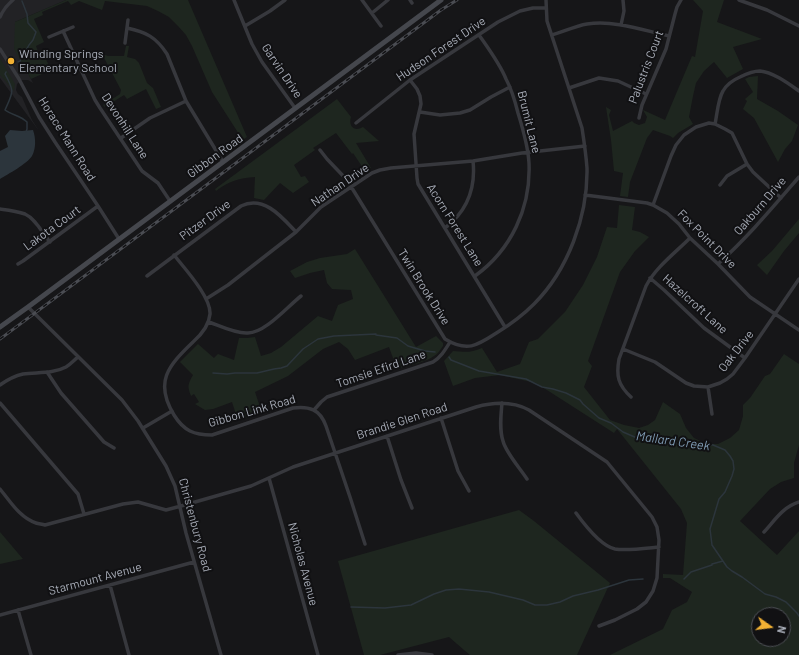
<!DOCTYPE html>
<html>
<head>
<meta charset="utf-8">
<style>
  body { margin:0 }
  #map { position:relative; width:799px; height:655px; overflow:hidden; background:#161618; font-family:Barlow,sans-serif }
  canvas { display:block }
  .north { position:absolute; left:751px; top:607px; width:40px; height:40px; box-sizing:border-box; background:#111113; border:1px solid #4d4f55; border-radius:50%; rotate:104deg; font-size:11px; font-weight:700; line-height:16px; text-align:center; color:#a8adb8 }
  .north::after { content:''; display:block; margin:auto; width:14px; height:18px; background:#f2b134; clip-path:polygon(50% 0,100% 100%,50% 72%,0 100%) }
</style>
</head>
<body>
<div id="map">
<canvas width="799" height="655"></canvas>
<div class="north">N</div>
</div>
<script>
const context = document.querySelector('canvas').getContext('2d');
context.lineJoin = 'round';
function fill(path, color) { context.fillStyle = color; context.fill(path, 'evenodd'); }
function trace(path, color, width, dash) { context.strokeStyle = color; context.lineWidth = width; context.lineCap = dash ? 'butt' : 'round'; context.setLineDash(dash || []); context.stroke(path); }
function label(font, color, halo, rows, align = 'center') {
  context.font = font + ' Barlow,sans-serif'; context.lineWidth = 4; context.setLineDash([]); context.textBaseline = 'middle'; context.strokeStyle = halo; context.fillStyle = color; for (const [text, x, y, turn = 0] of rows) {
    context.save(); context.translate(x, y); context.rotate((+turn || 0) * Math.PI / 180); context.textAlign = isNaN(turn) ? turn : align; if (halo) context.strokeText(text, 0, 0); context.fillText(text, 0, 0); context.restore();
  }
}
fill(new Path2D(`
  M0,0h66l-51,22 13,51 5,10 -5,-3h-6l-5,4 -1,6 2,4 4,3 10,23 7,11 -39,-53z`), '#222225');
fill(new Path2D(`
  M66,0h122l59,137 -6,4 -4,-10 -25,-39 -20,-46 -6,-11 -8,-9 -9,-9 -11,-6 -11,-5 -42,-5 -3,9 -23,-9 -8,4 -3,-4 -26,11 1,3 -9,4 10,23 -8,4 4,11 4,-2 7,15 -20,9 -17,-30 1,-27z
  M693,0h31l-7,22 45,17 -29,8 10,22 -16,9 -13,-16 -10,9 -8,12 -3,13 -4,21 4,7 -15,9 -5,5 -3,-2 -17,-6 -6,8 -17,44 -2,15 -8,-1 3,-23 -9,-2 -3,-31 -5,-33 5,3 -2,5 4,16 19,-10 2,2 5,2 6,-2 2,-6 -4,-7 22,10 27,-64 3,1 8,-46z
  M126,46h3l-2,11 8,2 4,4 8,20 6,5 8,19 -5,2 -10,-20 -19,10 -3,-4 -19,12 -2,-2 17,-11 1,-4 -19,-36 6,2h16z
  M0,58l15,26 -1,7 -14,-16z
  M758,76l-1,23 21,12 20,14 -6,16 -7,8 -7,13 -24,-44 -11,-9 4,-8 -2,-2 8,-7 -8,-13 4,-2z
  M337,99l14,18c-3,10 4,15 12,10l16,14 -23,2 15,25 -6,3 -12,-18 -1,1 -16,-21 -23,15 2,2 -21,15 7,12 4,-1 4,6 -16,11 -13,-10 -16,17 -10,-2 1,-21c-16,1 -26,4 -39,14l-1,-2z
  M619,205l16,2 -3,23 8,2 9,5 -14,14 -15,21 -32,89 4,5 -8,21 26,33 14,5 15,3 9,-3 7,-5 8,-18 17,12 6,14 8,10 13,6h11l12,-6 9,-8 4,-14v-11l7,-7 15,-22 5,-2 14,-20 15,10v81l-5,18v15l-13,4 -11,7 -30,32 37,34 22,-24v124h-189l53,-26 9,-19 15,-8 5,-10 -22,-14h-7v-4l20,1 4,-52 -6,-14 -64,-80 -3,4 -78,-50 -36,-8 -25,3 -22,8 -9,-25 9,-10c11,1 18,2 29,-3l15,24 23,-8 9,-22 9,-3 27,-27 18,-27 14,-28 10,-30 10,1zM759,615h24v24h-24z
  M799,219v14l-15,18 -17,24 -10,-10 15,-14z
  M355,249l61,98 20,-11 7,7v3c-3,4 -5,8 -9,10 -8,6 -27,10 -37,13l-8,-22 -34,13 -7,-11 -9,-7 -16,7 -35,27 -33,16 7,21 -24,7 -6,-18 -19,7 -8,1 -10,-6 4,-2 -5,-8 -3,2c-4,-10 -3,-12 2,-21l-13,-13 18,-18 16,14 4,-4 16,6 5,-22h8l8,-1 6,19 10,-3 10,-6 37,-31 14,5 6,-16 15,-6 -2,-9 -19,-1 -5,-6 -3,-13 -14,3 -15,5 -5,-7 17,-9 13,-4 27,-4z
  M519,510l15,11 76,62 -33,72h-107l-6,-5 -15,-13 -69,18h-16l-26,-94z
  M0,532l23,27 -23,5z`), '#1e261f');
fill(new Path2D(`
  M10,130l12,1 11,-1c3,8 3,19 -1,26 -5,8 -24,18 -32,23v-28l8,-4 -3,-11z`), '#2c353c');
trace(new Path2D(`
  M18,62l2,-1 9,-16 4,-5 3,-8 -8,-9 -1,-9 -5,-13
  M6,72l-1,2c10,18 8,18 0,36 7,5 16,6 22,12v7l-1,3
  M449,357l2,3 28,11 47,8 16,8 11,2 13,4 14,7 3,4 16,14 12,5 12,9 14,6 15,4h19l20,4 9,-2 13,1 12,5 5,6 3,5 1,8 -2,7 -7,16 -6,7 -9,30 2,16 15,22 5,4 10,6 23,17 11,3 10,5 11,11 2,3
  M213,373l14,1 8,-1h22l17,-4 7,-1 6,-2 16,-17 15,-10 16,-3 42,-2v1l21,3 11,8 17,5 10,1
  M684,579l7,-7 21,-7v-1l11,-3
  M351,607l34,1 26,-3 23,-11 12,-4 13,-1 30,3 34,8 12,5h12l13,-3 13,-6 25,-6 31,-10 14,-1`), '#2c353c', 1.5);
trace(new Path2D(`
  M234,0l18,44 10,18 33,46
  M362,0l19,26
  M410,0l2,3
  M739,0l28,10 32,16
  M372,13l16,-13
  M0,17c3,-7 7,-12 13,-17
  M621,25l3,-14 -1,-11
  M245,26l25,-15 15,-11
  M127,28c19,4 29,9 40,26l19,47 37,61
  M63,31l32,69 5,8 42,63 16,12 12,18
  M552,35c11,-3 23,-9 35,-11 28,-4 55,6 82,12
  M49,37l24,-10
  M125,43l3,-23
  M0,49l19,30 20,38 16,25 43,64 21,33
  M410,80l7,9 3,7 1,8 -7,30 3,44 1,6 87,143
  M569,88l30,-10 19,3 28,13
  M420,112l20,3 20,-2 10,-3 21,-13 19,-10
  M639,118l3,-13 24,-56 9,-35 2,-7 4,-7
  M356,123l54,-43 88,-58 22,-11 13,-3h13
  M715,124c2,-9 3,-25 8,-33 4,-7 10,-11 17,-14 6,-3 13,-6 20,-6 13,1 29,13 39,20
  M121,138l29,-20 36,-17
  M320,150l7,9 20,21 98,159c23,14 33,6 53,-7 13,-8 25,-17 36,-28 34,-34 54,-88 53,-136 -1,-14 -3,-27 -5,-40l-35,-107 -1,-21
  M720,185l7,-9 20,-12
  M585,195l62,8 6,2 14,8 12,11 11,14 28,26 32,33 49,33
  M653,205l18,-49 5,-11 8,-10 12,-8 13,-4 6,1 10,5 7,4 15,31 6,8 28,26
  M0,209c8,1 17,2 25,5 11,5 17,19 25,28
  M445,228c22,-17 31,-39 28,-67
  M174,255c11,14 37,42 36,59 -1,12 -9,21 -17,28 -25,24 -39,40 -19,73 10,16 20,20 38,20l81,-27c16,-2 27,1 33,18l24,71 15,47
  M18,264l5,-3 75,-55
  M718,264c30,-27 55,-57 81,-87
  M147,276l94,-70c23,-11 41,11 55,26
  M475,276c36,-26 56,-68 54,-113 -1,-17 -6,-34 -11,-50 -3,-12 -6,-23 -12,-34 -6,-15 -18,-31 -27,-44
  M650,278l14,12 40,38 41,30
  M206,299l22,-14 68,-53 25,-25 51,-34 8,-3 11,-2 82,-7 49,-8 63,-7
  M28,307l94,93 16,21 28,45 9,20 11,47 35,122
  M209,322c11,4 27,12 39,11 17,0 39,-26 53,-37
  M623,349l32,13 31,21 8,3 14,1 12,-4 7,-4 6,-5 12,-16 54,-79
  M47,372l14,21 43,49 10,6
  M0,385c7,-5 14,-9 23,-11 14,-2 30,0 43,-7 5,-3 8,-7 12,-10
  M708,387l4,27
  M631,397c-13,-12 -15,-21 -12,-38l27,-73c10,-19 29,-33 44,-48
  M0,403l78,91 6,20
  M502,403c-1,12 -3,26 1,38 3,12 17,27 24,38
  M314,410l7,-8 6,-5 106,-35c8,-5 12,-12 17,-20
  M441,418l17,53 11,20
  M143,428l29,-17
  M387,436l14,44 11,28
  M269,478l49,177
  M0,489c10,12 20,29 36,34 3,1 6,1 9,2l78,-21 15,-2 28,8 15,-4 70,-20 42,-19 183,-60c18,-5 36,-6 53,3l78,52 45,55 5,10 2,13 -2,38 -4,13 -7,11 -9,7 -22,11 -16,6
  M576,513c8,11 25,33 39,36 11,2 33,-1 44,-2
  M764,532c11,-12 19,-25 35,-30
  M110,585l19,70
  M18,610l13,45
  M0,615l194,-53
  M398,655l18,-2 16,2`), '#37383d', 3.5);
trace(new Path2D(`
  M0,327l28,-20 413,-307`), '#45474d', 5);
const rail = new Path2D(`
  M0,339l441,-329 16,-10`);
trace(rail, '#4a4c52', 3);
trace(rail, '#111113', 1.5, [4.5]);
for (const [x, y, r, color] of [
  [11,61,4,"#f2b134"]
]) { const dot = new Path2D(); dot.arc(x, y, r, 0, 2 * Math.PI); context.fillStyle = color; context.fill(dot); trace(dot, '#111113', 1.5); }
label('12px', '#a8adb8', '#111113', [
  ["Hudson Forest Drive",441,49,-34],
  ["Palustris Court",646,67,-69],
  ["Garvin Drive",282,71,56],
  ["Brumit Lane",529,122,76],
  ["Devonhill Lane",125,126,57],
  ["Horace Mann Road",67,139,58],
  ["Gibbon Road",215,156,-36],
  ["Nathan Drive",340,185,-34],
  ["Oakburn Drive",760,206,-49],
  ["Pitzer Drive",205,220,-36],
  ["Acorn Forest Lane",455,225,58],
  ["Lakota Court",52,228,-36],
  ["Fox Point Drive",707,239,45],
  ["Twin Brook Drive",424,287,58],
  ["Hazelcroft Lane",695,304,42],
  ["Oak Drive",736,351,-52],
  ["Tomsie Efird Lane",381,369,-19],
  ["Gibbon Link Road",252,411,-16],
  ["Brandie Glen Road",402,421,-18],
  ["Christenbury Road",195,525,75],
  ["Nicholas Avenue",303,564,75],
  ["Starmount Avenue",95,579,-15]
]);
label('12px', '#a8adb8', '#111113', [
  ["Winding Springs",19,54],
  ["Elementary School",19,68]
], 'left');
label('italic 13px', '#7f9bb3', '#111113', [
  ["Mallard Creek",673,441,8]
]);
</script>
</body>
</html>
